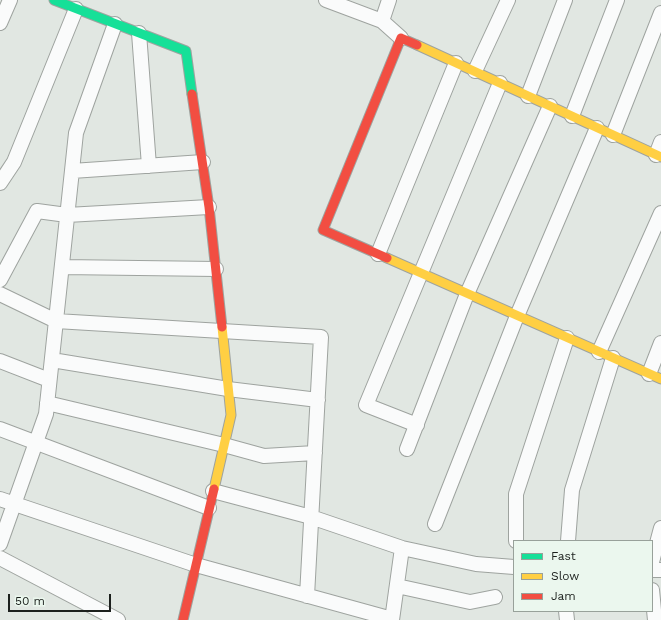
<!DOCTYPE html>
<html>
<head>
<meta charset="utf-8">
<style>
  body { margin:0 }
  #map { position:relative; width:661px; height:620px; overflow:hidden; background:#e1e7e2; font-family:"Work Sans",sans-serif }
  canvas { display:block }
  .legend { position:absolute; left:513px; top:540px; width:140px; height:72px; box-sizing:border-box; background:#ebf7ee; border:1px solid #98a19a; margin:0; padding:5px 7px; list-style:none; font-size:12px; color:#1c201d }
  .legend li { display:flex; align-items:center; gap:8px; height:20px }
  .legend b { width:20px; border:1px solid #98a19a }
  .scale { position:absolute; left:8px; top:594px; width:103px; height:18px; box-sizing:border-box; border:2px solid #1c201d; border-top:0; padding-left:5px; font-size:12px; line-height:14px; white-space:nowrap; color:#1c201d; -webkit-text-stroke:3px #ebf7ee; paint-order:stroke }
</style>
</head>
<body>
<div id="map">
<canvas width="661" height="620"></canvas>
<ul class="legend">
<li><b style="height:5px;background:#16e098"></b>Fast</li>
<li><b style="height:5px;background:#ffcf43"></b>Slow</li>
<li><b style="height:5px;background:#f24e42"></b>Jam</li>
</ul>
<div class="scale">50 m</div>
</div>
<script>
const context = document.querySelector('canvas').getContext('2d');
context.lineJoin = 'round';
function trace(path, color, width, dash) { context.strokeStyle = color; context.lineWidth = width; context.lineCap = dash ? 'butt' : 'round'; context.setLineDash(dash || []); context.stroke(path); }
const street = new Path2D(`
  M326,0l56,21
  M389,0l-7,21 19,17
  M0,23l10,-23
  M139,33l10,133
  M475,71l33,-71
  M528,96l37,-96
  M572,116l45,-116
  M613,135l48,-122
  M656,155l5,-13
  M72,171l131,-9
  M0,183l14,-21 62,-153
  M378,254l78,-191
  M62,267l154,2
  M0,280l37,-69 30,4 142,-8
  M0,294l56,27 265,16 -14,259
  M599,352l62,-139
  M52,360l176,29 90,11
  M0,361l49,19
  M649,374l12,-31
  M47,403l177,42 40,11 51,-3
  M417,425l-51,-20 134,-322
  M0,429l209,79
  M407,449l60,-155 83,-188
  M213,491l98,26 91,31 74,16 38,3
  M0,499l196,66 196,54
  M435,524l82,-208 80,-188
  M516,541v-47l51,-156
  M568,541l4,-51 41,-132
  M0,544l46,-130 30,-281 39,-109
  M0,558l118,62
  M652,562l9,-34
  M652,570h9
  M397,586l73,16 25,-5
  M652,590l3,30
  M566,611l1,9
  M392,620l10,-72`);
const fast = new Path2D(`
  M54,0l132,51 6,43`);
const slow = new Path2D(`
  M417,45l244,112
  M387,258l274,121
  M214,489l17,-74 -9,-88`);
const jam = new Path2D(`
  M192,94l17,113 13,120
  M387,258l-64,-28 78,-192 16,7
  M183,620l31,-131`);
trace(street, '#9ea39f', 16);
trace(fast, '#9ea39f', 11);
trace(slow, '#9ea39f', 11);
trace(jam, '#9ea39f', 11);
trace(street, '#fafbfb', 14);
trace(fast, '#16e098', 9);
trace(slow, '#ffcf43', 9);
trace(jam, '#f24e42', 9);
</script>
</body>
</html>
